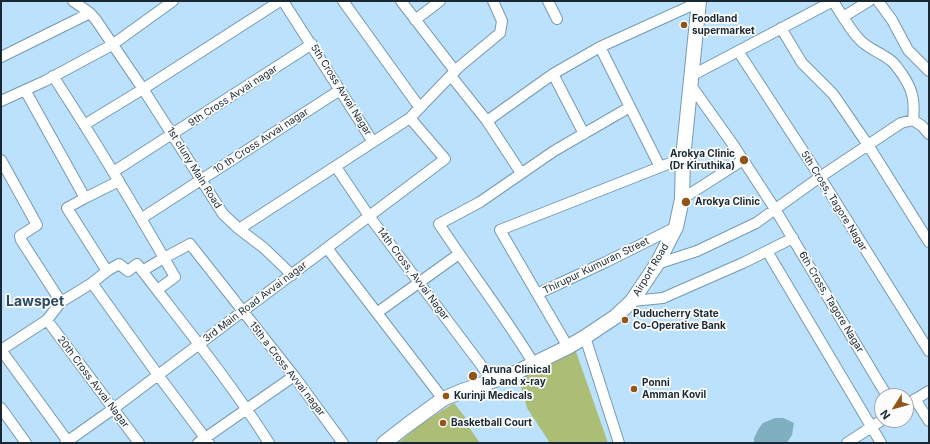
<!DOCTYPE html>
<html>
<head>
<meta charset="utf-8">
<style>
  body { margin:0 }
  #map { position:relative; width:930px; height:444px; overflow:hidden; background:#bbe1fc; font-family:Inter,sans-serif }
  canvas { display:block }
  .frame { position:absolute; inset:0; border:2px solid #192832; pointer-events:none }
  .north { position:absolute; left:874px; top:388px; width:40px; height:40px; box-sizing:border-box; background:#fcfcfc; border:1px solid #a1a7ab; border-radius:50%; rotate:233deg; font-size:11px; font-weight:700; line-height:16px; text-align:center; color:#192832 }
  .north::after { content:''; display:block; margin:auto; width:14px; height:18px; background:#925518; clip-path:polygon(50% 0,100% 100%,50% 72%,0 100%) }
</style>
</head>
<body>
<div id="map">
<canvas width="930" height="444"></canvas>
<div class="frame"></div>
<div class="north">N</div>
</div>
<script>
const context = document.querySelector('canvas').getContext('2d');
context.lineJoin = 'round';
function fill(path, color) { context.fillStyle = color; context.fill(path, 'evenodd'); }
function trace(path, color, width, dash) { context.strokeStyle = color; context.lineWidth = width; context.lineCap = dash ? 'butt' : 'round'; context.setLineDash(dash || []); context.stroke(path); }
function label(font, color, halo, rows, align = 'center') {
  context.font = font + ' Inter,sans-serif'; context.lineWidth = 3.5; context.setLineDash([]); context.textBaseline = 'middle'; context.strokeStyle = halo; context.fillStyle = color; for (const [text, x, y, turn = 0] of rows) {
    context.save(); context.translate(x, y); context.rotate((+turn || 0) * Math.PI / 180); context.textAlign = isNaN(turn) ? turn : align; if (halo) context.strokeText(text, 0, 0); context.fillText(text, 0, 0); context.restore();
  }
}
fill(new Path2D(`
  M574,346l34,97h-58l-23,-35 -9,-32z
  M454,403l14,18 -2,2 14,20h-82l23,-19z`), '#acbe75');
fill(new Path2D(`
  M775,418h8l11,5 -2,12 -4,6 -2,2h-32v-5l5,-10 4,-5z`), '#80b0bf');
const street = new Path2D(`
  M73,1l17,12 6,7 49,72 78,122 16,15 25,19 28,27
  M343,1l77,107
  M401,1l54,70
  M548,1l9,18
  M833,1c8,13 16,27 26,38 9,10 21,13 31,21 5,3 8,9 12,14 11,16 13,27 11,46
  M878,1l14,19 16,30 21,21
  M843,17l26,-16
  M415,20l25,-19
  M781,28l21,35 31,31 35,51 61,97
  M600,47l60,120
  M738,51l82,126 109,174
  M1,57l89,-44
  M553,74l31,60
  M53,76c43,66 83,133 122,201l-18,13
  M451,76l36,45 34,52
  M691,76l142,-75
  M690,84l44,62 41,63 112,187
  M25,90l60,108 34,-17
  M1,101l44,-20 67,-36 61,-44
  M913,120l9,6 7,8
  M487,121l66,-47 47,-27 99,-45
  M84,125l59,-36 137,-88
  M373,142l37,-24 49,-51 41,-34 2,-12 -9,-20
  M1,160l36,65 -17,11 1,4 40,62 -14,18 -46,30
  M336,167l33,49 124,165
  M113,172l199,-128
  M85,198l-18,10 40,63 12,-7 9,7 9,-7c45,59 92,116 132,179
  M682,199l61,-39
  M142,218l198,-128
  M239,229l134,-87 -90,-141
  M327,248l116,151
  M767,251l114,192
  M657,264l40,-13 59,-28 64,-46 81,-54 12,-3
  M107,271l-15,12 66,92 51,68
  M142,271l22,-13 26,-14 104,132 49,67
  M537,294l69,-32 70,-35
  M632,301l31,-3 82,-36 48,-24
  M61,302l31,-19
  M378,312l81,-58
  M47,320l92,123
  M585,337l34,106
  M568,347l-68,-117 183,-72
  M1,350l68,93
  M534,364c-29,-48 -64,-93 -95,-140l41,-22 74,-51 76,-44
  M915,399l14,22
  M906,405l23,-14
  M1,408l25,35
  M65,443l48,-34 332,-250 -35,-41
  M198,443l96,-67
  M847,443l35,-23`);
const secondary = new Path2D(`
  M384,443l22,-17 37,-27 19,-8 51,-17 55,-27 17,-10 30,-20 17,-16 25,-37 19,-37 6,-28 1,-41 16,-157`);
trace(street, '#7599b2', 12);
trace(secondary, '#7599b2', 16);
trace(street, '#fff', 10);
trace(secondary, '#fff', 14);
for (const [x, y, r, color] of [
  [684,25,4,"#925518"],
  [744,160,5,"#925518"],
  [686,202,5,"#925518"],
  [625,320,4,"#925518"],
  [473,376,5,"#925518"],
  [634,389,4,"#925518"],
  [446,396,4,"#925518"],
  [443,423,4,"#925518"]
]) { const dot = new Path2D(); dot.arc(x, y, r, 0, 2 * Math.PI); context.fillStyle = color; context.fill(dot); trace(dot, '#fcfcfc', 1.5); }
label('bold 10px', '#192832', '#fcfcfc', [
  ["Foodland",692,19],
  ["supermarket",692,31],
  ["Arokya Clinic",735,154,"right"],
  ["(Dr Kiruthika)",735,166,"right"],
  ["Arokya Clinic",695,202],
  ["Puducherry State",633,314],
  ["Co-Operative Bank",633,326],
  ["Aruna Clinical",482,370],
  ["lab and x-ray",482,382],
  ["Ponni",642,383],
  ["Amman Kovil",642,395],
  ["Kurinji Medicals",454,396],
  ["Basketball Court",451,423]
], 'left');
label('10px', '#192832', '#fcfcfc', [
  ["5th Cross Avvai Nagar",341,90,58],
  ["9th Cross Avvai nagar",233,96,-33],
  ["10 th Cross Avvai nagar",261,141,-33],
  ["1st cluny Main Road",194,168,58],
  ["5th Cross, Tagore Nagar",834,201,58],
  ["Thirupur Kumuran Street",596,266,-26],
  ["Airport Road",651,270,-59],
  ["14th Cross, Avvai Nagar",413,274,53],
  ["3rd Main Road Avvai nagar",255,302,-37],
  ["6th Cross, Tagore Nagar",831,302,59],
  ["15th a Cross Avvai nagar",287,369,52],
  ["20th Cross Avvai Nagar",93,382,53]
]);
label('bold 14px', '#2a4b62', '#fcfcfc', [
  ["Lawspet",35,302]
]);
</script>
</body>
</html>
